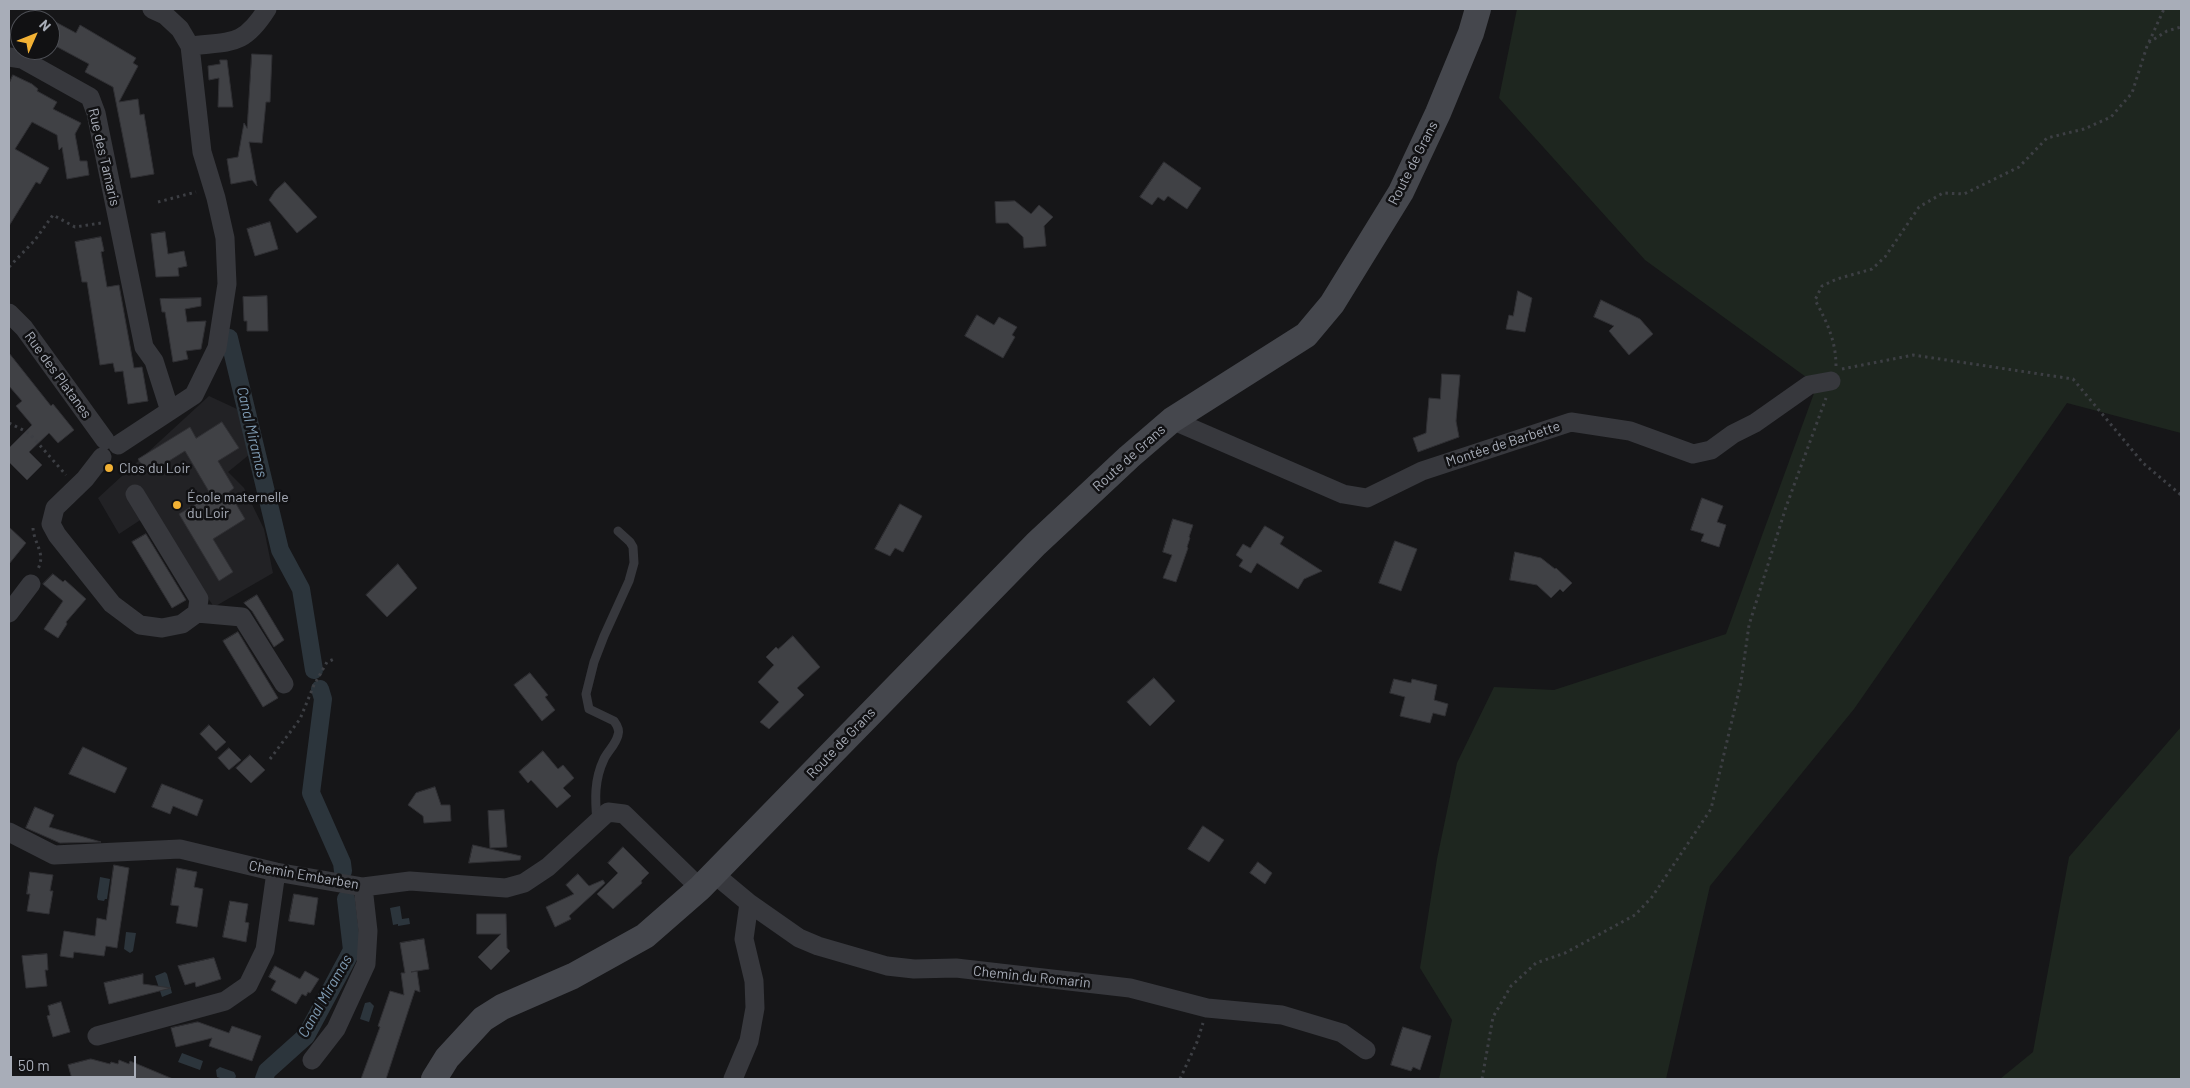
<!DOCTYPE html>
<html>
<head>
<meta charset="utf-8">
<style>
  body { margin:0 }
  #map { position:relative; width:2190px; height:1088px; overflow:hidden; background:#161618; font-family:Barlow,sans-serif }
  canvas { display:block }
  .frame { position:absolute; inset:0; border:10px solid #a8adb8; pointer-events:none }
  .north { position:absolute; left:10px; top:10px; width:50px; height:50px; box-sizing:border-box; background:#111113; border:1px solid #4d4f55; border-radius:50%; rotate:46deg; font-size:14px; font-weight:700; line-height:20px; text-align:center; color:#a8adb8 }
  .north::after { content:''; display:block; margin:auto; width:18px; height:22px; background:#f2b134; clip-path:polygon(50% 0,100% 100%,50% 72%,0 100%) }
  .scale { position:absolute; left:10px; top:1056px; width:126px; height:22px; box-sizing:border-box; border:2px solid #a8adb8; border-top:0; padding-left:6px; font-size:15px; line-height:18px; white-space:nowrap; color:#a8adb8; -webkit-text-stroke:4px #111113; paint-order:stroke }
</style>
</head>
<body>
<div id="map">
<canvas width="2190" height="1088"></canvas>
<div class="frame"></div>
<div class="north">N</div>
<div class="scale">50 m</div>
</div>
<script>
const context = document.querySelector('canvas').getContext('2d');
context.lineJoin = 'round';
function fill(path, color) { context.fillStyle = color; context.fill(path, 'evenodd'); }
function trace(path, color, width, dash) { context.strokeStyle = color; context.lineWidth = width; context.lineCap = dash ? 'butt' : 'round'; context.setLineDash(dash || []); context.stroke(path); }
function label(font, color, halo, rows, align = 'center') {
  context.font = font + ' Barlow,sans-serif'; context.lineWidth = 5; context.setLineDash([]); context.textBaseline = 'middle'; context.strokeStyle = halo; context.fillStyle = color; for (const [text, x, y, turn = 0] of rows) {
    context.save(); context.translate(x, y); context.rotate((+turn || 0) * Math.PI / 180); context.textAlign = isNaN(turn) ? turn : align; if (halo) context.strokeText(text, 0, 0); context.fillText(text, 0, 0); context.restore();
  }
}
fill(new Path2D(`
  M209,396l28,13 13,45 -22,18 16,16 20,41 9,44 -59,34 -63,-94 -32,21 -21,-36z`), '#222225');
fill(new Path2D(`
  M1517,9h664v424l-114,-30 -213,306 -144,177 -44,193h-227l13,-59 -32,-52 17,-109 20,-96 37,-76 60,3 172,-56 91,-249 -172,-125 -146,-162z
  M2181,727v352h-181l33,-27 36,-195z`), '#1e261f');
fill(new Path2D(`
  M100,877l10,2 -3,20h-2l-1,2 -6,-1 -1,-3z
  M400,906l2,13 7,-1 1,6 -12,2v-2l-5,1 -3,-17z
  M126,932l10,1 -3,18 -3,2 -6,-4z
  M165,972l2,2 5,19 -10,4 -7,-21z
  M370,1002l4,4 -5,16 -9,-3 5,-16z
  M182,1053l21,8 -3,9 -22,-8z
  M220,1067l14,5 2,4 -1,3h-12l-6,-2 -1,-7z`), '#2c353c');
trace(new Path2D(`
  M229,338l51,212 21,39 13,81
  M320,689l3,10 -12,94 31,70 1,8
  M264,1079l3,-8 39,-35 46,-86 -6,-51`), '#2c353c', 18);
const building = new Path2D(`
  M50,19l26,14 4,-8 56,33 -3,5 5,3 -19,36 19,-3 2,16 4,-1 10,60 -23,4 -18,-91 -28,-15 4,-8 -39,-21z
  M252,54l20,1 -2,47h-4l-4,41 -13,-1 8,44 -5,-6 -21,4 -4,-25 11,-2 6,-34 3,5z
  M220,60h7l6,47h-15l1,-29 -10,2 -1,-14 12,-2z
  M13,75l19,9 6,5 -1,2 20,11 -4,7 28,14 -6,11 5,27h7l2,14 -22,4 -5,-32 -3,3 -2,-15 -25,-13 -17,27 34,19 -9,16 -4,-2 -27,44v-142z
  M1164,162l37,26 -14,21 -19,-13 -4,5 -6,-4 -6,8 -12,-8z
  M285,182l32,35 -20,16 -28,-33 6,-9z
  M1015,201l16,13 8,-9 14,12 -9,9 2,20 -22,2 -1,-11 -15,-14h-12l-1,-21z
  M270,222l8,27 -23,7 -8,-27z
  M165,232l3,22 16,-3 3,15 -9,2 1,8 -23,1 -5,-43z
  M101,237l3,14 -3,1 6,35 12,-2 15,83 8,-1 6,34 -20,3 -5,-33 -8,1 -2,-9 -13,2 -13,-83h-5l-7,-40z
  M1518,291l14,7 -7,34 -19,-3 3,-14 4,1z
  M267,296l1,35h-21v-10h-3l-1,-24z
  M201,298v8l-16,3 2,13 19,-1 -5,28 -15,2 2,8 -15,3 -8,-50h-3l-2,-13z
  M1601,300l39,19 13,15 -24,21 -20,-24 5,-5 -20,-9z
  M977,315l17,10 5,-8 18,10 -5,8 3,2 -12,21 -38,-22z
  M9,353l42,53 2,-2 21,26 -16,13 -9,-10 -20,19 13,13 -15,15 -18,-18v-14l23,-23 -16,-19 6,-5 -13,-15z
  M1442,374l18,1 -4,46 3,16 -41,15 -5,-14 13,-5 3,-35 11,1z
  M222,422l17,26 -21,13 16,27 -5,4 16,27 -32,20 20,33 -14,9 -40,-67 32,-19 -26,-44 -37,23 -10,-15 52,-32 6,11z
  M1702,498l21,8 -6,16 9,3 -7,22 -18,-6 3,-7 -13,-4z
  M900,504l22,12 -19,36 -8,-4 -5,8 -15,-7z
  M1173,519l20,6 -4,12 1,1 -3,9 1,1 -12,34 -13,-4 9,-23 -9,-3z
  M1265,526l19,11 -4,7 42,27 -18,8 -6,10 -41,-26 -6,10 -12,-7 4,-6 -7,-5 7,-11 7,4z
  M9,527l17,16 -17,21z
  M146,534l40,66 -14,8 -40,-66z
  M1395,541l22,8 -16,42 -22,-8z
  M1515,552l26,6 14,11 1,-1 16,15 -9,9 -3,-3 -9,9 -14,-13 -27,-5z
  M398,564l19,24 -30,29 -21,-22z
  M53,574l10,8 2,-2 21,19 -20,23 1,2 -9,14 -14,-9 19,-28 -20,-17z
  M257,595l27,45 -10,7 -22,-36 -8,-8z
  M238,632l40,66 -15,9 -40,-66z
  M793,636l27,31 -23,21 7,7 -35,34 -9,-7 19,-20 -21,-20 16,-17 -8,-8 10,-10 2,2z
  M530,673l18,22 -3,2 10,13 -13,11 -28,-36z
  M1154,678l21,23 -25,25 -23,-24z
  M1394,679l17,4 1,-4 25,6 -3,15 14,4 -3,12 -12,-3 -3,10 -30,-7 5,-19 -15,-4z
  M209,725l17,17 -10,9 -16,-17z
  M83,747l44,21 -12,25 -46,-19z
  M229,748l12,12 -12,10 -11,-12z
  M543,751l15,18 5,-4 11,13 -11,10 8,8 -14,12 -26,-28 -3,3 -9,-11z
  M250,755l15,15 -14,13 -15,-15z
  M162,784l41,16 -6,16 -24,-10 -3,8 -18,-7z
  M435,787l6,18h9l1,16 -27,2 -1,-7 -15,-11 8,-12z
  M35,807l19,8 -5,12 52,15 -41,1 -34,-15z
  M504,810l3,37 -17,1 -2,-37z
  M1203,826l21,14 -15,22 -21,-13z
  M473,845l48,11 -1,4 -51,3z
  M623,847l26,26 -8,8 1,2 -29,26 -16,-15 21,-21 -10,-10z
  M1258,862l14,11 -7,11 -15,-11z
  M114,865l15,3 -12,80 -11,-2 -2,10 -30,-4 -1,6 -13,-2 4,-25 31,5 2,-18 9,2z
  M177,868l20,4 -3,15 9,2 -6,38 -21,-4 3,-17 -8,-1z
  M30,872l23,3 -3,16h3l-4,23 -22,-3 3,-17h-3z
  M578,874l11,12 14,-6 2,3 -36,33 2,3 -16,8 -9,-20 28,-13 -8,-9z
  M294,894l24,4 -4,27 -25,-4z
  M230,901l18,3 -3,18 4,1 -3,19 -23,-5z
  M477,914h29l1,34 3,3 -19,19 -13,-13 23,-23h-24z
  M424,939l5,30 -18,3 6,-1 3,21 -5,-2 -29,89h-25l19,-52 -2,-1 12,-35 14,4 -3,-22h4l-5,-30z
  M47,954l1,16h-3l2,16 -21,2 -4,-32z
  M214,958l7,21 -25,8 -1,-5 -10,3 -7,-19z
  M275,966l25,13 5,-8 14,8 -9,14 -2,-1 -2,4 -4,-2 -6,10 -25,-14 5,-9 -7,-4z
  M143,974v10l28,4 -62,16 -5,-21z
  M61,1002l9,30 -17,5 -6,-21 3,-1 -2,-9z
  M198,1022l31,11 3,-7 29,10 -9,25 -43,-15 3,-8 -36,9 -5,-19z
  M1403,1027l28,9 -11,34 -7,-3 -2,4 -20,-6z
  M91,1059l19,5 1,-2 7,2 1,-4 10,4 1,-3 43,18h-101l-4,-14z`);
fill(building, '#404145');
trace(building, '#303034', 1);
trace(new Path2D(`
  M2149,42l15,-33
  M158,202l38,-10
  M9,267l26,-27 18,-25 22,12 26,-4
  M1836,366c0,-25 -9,-44 -21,-66l7,-14 15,-7 35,-10 13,-12 34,-50 24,-14 21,1 55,-27 28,-29 37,-9 27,-12 21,-24 16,-50 19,-12 14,-4
  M1842,369l71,-14 160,24 70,84 38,32
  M9,423l20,10 37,42
  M33,528c1,16 13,25 5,41
  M270,759l30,-40 14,-34 13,-23 7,-3
  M1180,1079l17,-37 6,-19
  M1482,1079l11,-62 18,-31 25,-23 29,-10 70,-38 17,-18 59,-88 30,-127 8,-57 37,-118 40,-109`), '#3d3f44', 3, [2.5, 4]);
trace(new Path2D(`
  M597,822c-2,-23 -3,-42 7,-63 4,-8 12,-15 14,-24 2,-5 -1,-10 -4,-14l-25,-12 -3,-15 8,-32 10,-26 25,-55 5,-18 -1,-16 -3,-5 -12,-11`), '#37383d', 9);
trace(new Path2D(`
  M190,46c41,-5 53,1 77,-37
  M9,57l13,2 68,38 6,16 48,234 10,14 16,50
  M9,313l15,15 81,112
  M1172,420l171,74 24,4 55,-27 149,-49 59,9 63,23 18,-4 22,-16 22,-11 54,-38 22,-4
  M118,445l76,-50 23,-47 10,-64 -2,-46 -9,-40 -14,-46 -12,-106 -10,-17 -15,-14 -13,-6
  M102,457l-17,22 -30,29 -4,16 6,11 55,69 28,21 22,3 20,-4 15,-11
  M135,494l64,105 -2,14 45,4 42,67
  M9,613l22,-29
  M9,832l45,23 126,-6 96,23 87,15 47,-6 96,7 18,-5 24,-16 60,-55 16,2 76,74
  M713,873l36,30 50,35 19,8 69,20 27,3 42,-1 174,20 77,20 75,7 60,18 24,17
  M97,1036l128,-35 23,-16 17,-35 11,-78
  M312,1060l24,-31 30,-65 2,-33 -5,-44
  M733,1079l16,-38 6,-33 -1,-27 -10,-42 5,-36`), '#37383d', 19);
trace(new Path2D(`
  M434,1079l13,-21 36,-39 19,-12 71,-31 72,-40 55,-48 336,-344 93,-87 43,-37 134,-85 26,-31 69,-112 37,-79 33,-80 7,-24`), '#45474d', 26);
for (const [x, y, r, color] of [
  [109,468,5,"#f2b134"],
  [177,505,5,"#f2b134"]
]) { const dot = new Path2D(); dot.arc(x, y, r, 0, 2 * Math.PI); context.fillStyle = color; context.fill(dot); trace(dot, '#111113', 2); }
label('14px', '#a8adb8', '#111113', [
  ["Rue des Tamaris",104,157,77],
  ["Route de Grans",1413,163,-63],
  ["Rue des Platanes",58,375,54],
  ["Montée de Barbette",1503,444,-18],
  ["Route de Grans",1129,458,-42],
  ["Route de Grans",841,743,-46],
  ["Chemin Embarben",304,875,10],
  ["Chemin du Romarin",1032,977,6]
]);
label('14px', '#a8adb8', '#111113', [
  ["Clos du Loir",119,468],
  ["École maternelle",187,497],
  ["du Loir",187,513]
], 'left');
label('italic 15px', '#7f9bb3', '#111113', [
  ["Canal Miramas",252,432,77],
  ["Canal Miramas",325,996,-60]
]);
</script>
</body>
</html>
